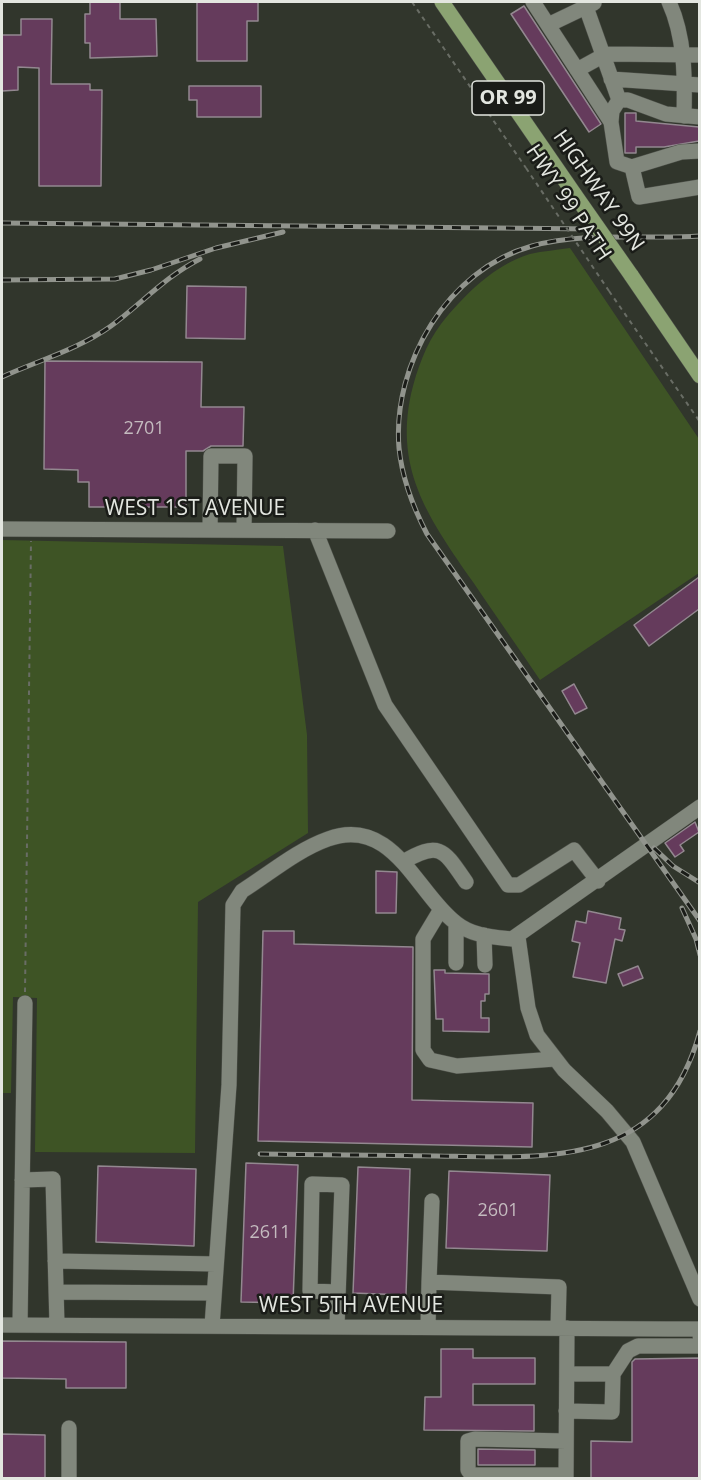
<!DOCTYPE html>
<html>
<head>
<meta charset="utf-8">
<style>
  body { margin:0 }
  #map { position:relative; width:701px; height:1480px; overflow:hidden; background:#31362c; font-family:"Open Sans",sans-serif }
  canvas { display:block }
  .frame { position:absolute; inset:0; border:3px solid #e3e6e0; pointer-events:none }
</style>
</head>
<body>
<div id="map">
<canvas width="701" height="1480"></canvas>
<div class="frame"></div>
</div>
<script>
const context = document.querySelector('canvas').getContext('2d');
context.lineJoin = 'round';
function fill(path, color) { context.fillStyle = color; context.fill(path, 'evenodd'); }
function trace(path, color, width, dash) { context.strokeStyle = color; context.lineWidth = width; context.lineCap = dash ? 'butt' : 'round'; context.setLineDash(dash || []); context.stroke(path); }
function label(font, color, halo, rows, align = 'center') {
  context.font = font + ' "Open Sans",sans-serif'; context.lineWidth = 5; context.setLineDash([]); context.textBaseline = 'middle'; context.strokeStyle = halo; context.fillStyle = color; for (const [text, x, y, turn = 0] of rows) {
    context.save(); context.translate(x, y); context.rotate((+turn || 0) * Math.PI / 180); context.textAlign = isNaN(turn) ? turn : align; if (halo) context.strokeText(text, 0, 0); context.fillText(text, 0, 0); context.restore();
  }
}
fill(new Path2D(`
  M570,248l129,191v134l-159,107c-22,-33 -45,-65 -67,-98 -42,-61 -79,-110 -62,-188 6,-25 15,-50 30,-70 23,-29 53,-59 89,-70 13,-3 27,-4 40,-6z
  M2,540l281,6 24,189 1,98 -110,69 -3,251 -160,-1 2,-154 -24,-1 -2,96h-9z`), '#3e5425');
const building = new Path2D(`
  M90,2h30v17h36l1,37 -67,2v-15h-5v-29h5z
  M197,2h61v19h-11v40h-50z
  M524,6l77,118 -12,8 -78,-118z
  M21,19h31l-1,65h39v6h12l-1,96h-62v-118l-21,-1v23l-16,1v-56h19z
  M189,86h72v31h-64v-17h-8z
  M625,113h11v8l63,6v14l-35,6h-28v6h-11z
  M187,286l59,1 -1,52 -59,-1z
  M45,361l157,1 -1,45h43l-1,39h-32l-8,5h-17v56h-97v-25h-11v-12l-34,-1z
  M699,577v32l-50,37 -15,-21z
  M574,684l13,24 -12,6 -13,-23z
  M695,822l4,10 -19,13 4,6 -9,6 -10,-14z
  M376,871l21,1 -1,41h-20z
  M588,911l33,7 -2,11 6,1 -3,11 -7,-2 -9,44 -33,-6 7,-34 -8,-2 4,-20 10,2z
  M263,931h31v13l119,3 -1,153 121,3 -1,44 -274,-6z
  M638,966l5,12 -20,8 -5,-12z
  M434,970h11v3l44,1v20h-4v7h-4v17h8v14l-46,-1v-12h-7z
  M246,1163l52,2 -5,138 -52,-1z
  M98,1166l98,3 -2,77 -98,-4z
  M358,1167l52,2 -4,126 -53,-2z
  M449,1171l101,4 -3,76 -101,-3z
  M2,1341l124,1v46h-60v-9l-64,-1z
  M441,1349h32v9h62v26h-62v21h61v26l-110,-1 1,-33h16z
  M699,1358v121h-108v-38l41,1v-80l3,-3z
  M2,1434l43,1v44h-43z
  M478,1449l57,1v15h-57z`);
fill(building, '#653b5c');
trace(building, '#938890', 1.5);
const minor = new Path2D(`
  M533,2l78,120 6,40 15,5 49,-15 19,-1
  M669,2c16,35 16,75 15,114
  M586,7l33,93 -7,11 -1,11
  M548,25l46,-22
  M577,70l29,-16 94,1
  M611,79l89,6
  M619,100h9l38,14 34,3
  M632,167l7,30 61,-10
  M2,529l386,2
  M210,530l1,-74h34l-1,74
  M315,530l70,175 123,180h11l55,-35 24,31
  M403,862c37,-22 41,-12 63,20
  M441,909l-18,30v111l7,10 27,6 98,-7
  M456,924v39
  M484,935l1,30
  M518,937l10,71 9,27 27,35 43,41 26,31 67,157
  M22,1180l31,-1 4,146
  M55,1261l161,3
  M429,1282l3,-81
  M56,1292l158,1
  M2,1325l666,4h32v7
  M20,1325l5,-322
  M212,1326l17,-241 4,-180 9,-14c27,-17 55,-41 86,-52 65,-24 89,55 128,84 16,13 37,14 56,16l188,-132
  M337,1326l5,-141 -30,-1 -2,107 28,1
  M428,1327l1,-45 130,5 -1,41
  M613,1374l15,-23 10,-5h62
  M566,1411l46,1 1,-38h-46
  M566,1475h-94l-4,-5v-29l7,-2 91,2
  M69,1478v-50
  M566,1478l1,-150`);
const major = new Path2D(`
  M442,2l133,193
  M631,275l69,101`);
trace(minor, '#4e514a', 16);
trace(major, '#4e514a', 16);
trace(new Path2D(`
  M412,2l114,166
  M609,291l91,131
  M25,992l6,-451`), '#696d65', 2, [4.5, 4.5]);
trace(minor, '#81877c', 15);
trace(major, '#8ba372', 15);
const rail = new Path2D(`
  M2,223l593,6
  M700,236c-56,4 -114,-5 -168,10 -84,23 -140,118 -133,202 3,30 14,59 28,86l273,387
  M2,280l113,-1 36,-9 65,-22 67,-16
  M2,377c35,-16 77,-28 109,-51 30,-22 55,-50 89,-67
  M654,848l19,18 27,17
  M682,908l14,31 4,16
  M260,1154c59,1 118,1 177,2 114,2 226,12 263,-125`);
trace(rail, '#91948d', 5);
trace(rail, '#1a1c18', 3, [9]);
const majorBridge = new Path2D(`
  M575,195l56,80`);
trace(majorBridge, '#4e514a', 16, []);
trace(new Path2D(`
  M526,168l83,123`), '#696d65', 2, [4.5, 4.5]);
trace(majorBridge, '#8ba372', 15);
label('18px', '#c4bbbf', null, [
  ["2701",144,429],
  ["2601",498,1211],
  ["2611",270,1233]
]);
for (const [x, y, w] of [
  [508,98,72]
]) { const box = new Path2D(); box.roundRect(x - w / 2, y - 17, w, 34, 4.5); context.fillStyle = '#1a1c18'; context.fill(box); trace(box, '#e3e6e0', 1.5); }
label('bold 20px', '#e3e6e0', null, [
  ["OR 99",508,98]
]);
label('21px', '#e3e6e0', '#1a1c18', [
  ["HIGHWAY 99N",598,191,55],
  ["HWY 99 PATH",568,203,56],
  ["WEST 1ST AVENUE",195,509],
  ["WEST 5TH AVENUE",351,1306]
]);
</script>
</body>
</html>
